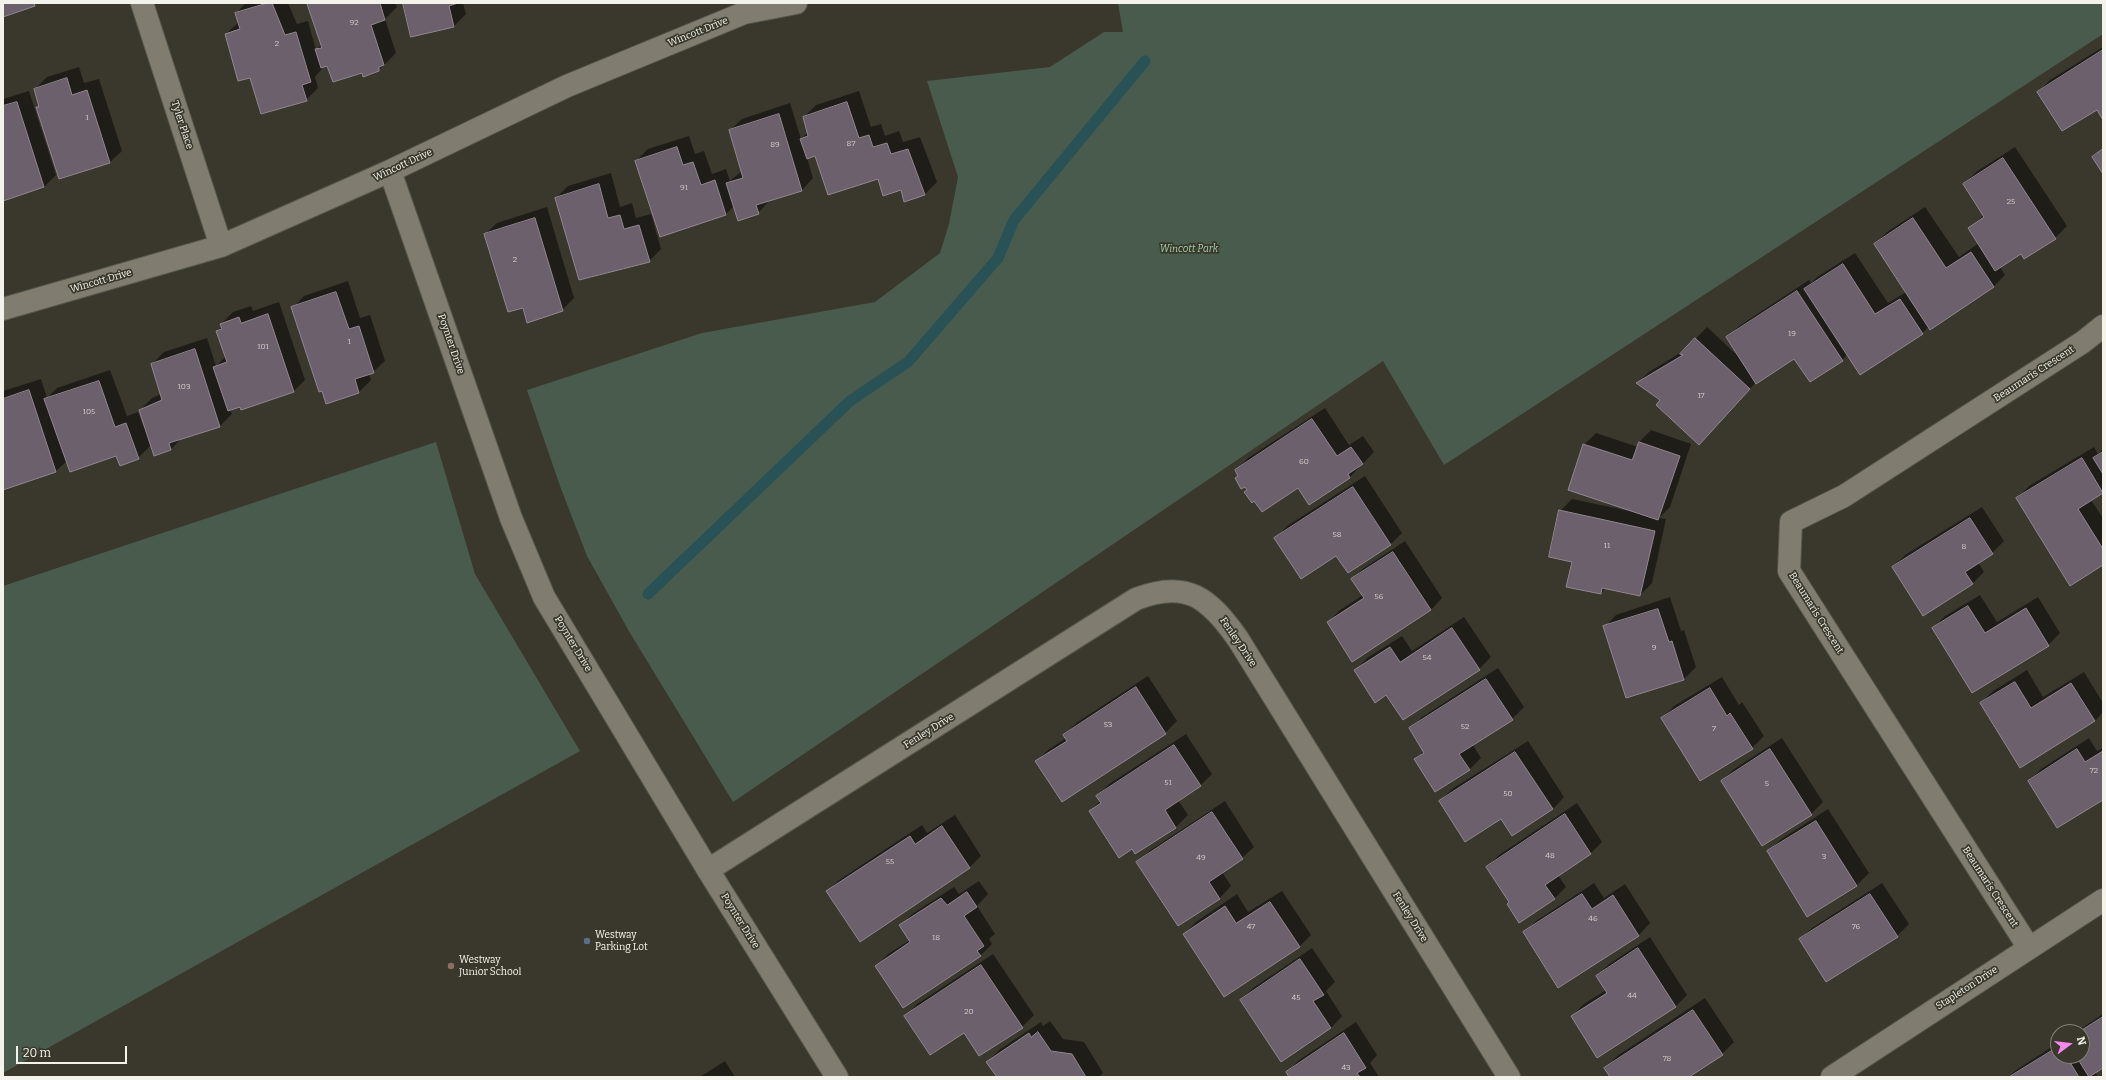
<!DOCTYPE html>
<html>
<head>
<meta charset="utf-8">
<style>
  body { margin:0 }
  #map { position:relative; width:2106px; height:1080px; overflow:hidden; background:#3a382c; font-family:Bitter,serif }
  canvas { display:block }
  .frame { position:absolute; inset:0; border:4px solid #f4f3eb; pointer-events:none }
  .north { position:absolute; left:2050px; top:1024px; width:40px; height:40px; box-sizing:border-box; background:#3a382c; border:1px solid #848378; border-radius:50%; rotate:75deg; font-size:11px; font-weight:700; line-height:16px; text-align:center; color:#f4f3eb }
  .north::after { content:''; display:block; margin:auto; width:14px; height:18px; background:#f688ed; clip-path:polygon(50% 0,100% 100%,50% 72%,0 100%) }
  .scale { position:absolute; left:16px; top:1046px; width:111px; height:18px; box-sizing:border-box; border:2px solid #f4f3eb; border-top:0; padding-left:5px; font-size:12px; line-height:14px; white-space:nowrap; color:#f4f3eb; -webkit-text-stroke:3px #3a382c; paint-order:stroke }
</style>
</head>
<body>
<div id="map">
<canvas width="2106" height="1080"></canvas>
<div class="frame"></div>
<div class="north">N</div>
<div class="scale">20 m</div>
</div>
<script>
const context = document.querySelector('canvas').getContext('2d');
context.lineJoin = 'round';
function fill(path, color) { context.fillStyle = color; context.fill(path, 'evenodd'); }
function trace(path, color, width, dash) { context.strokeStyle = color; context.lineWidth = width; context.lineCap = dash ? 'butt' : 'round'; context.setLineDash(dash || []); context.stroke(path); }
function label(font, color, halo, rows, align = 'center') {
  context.font = font + ' Bitter,serif'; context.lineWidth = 3.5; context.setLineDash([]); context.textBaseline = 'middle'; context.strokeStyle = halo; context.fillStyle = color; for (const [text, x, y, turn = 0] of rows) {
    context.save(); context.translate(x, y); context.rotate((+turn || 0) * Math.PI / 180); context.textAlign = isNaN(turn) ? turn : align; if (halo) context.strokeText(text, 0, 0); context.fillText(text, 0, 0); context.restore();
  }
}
fill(new Path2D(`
  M1118,3h985v31l-659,431 -61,-104 -650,441 -103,-169 -43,-77 -27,-70 -33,-96 175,-57 173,-31 65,-49 9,-29 9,-47 -31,-96 123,-14 54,-35h19z
  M436,442l39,132 105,177 -577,322v-487z`), '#485b4c');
fill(new Path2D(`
  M246,3h42l9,21 11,-3 8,29 6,-6 -13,-41h86l2,4 -12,12 11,34 -17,17 -17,2 -34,-7 -6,2v2l-7,8 3,11 -12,12 -55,-23 -25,-43 13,-12 -3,-9z
  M404,3h59l3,11 -12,12z
  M2103,47v71l-6,-10 -59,-16 12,-12z
  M79,67l5,16 15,-4 23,72 -12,11 -73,-54 3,-3 -5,-16 12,-12z
  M29,91l27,84 -12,12 -41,13v-101z
  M859,91l12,36 10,-3 4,12 14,-5 4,11 17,-5 17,45 -12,12 -20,7 -4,-12 -23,-11 -63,-23 -8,3 6,20 -11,12 -32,10 -12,13 -24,-7 -8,8 -90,-53 12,-12 41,-13 6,18 9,-3 8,23 14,-5 4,12 12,-10 -12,-41 12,-11 48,-16 11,36 7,-7 -4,-15 12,-12z
  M2015,147l52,79 -12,12 -33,15 -22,14 5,8 -12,12 -64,40 -7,6 -74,21 -6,6 -47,-3 -39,25 -46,50 -73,-49 12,-11 36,-22 22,-23 31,29 -11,-18 12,-12 70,-46 2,3 6,-6 38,-24 33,50 18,-11 -31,-48 12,-12 38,-25 34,50 20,-14 -10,-15 15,-13 -20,-31 12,-12z
  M611,173l9,34 12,-4 4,15 15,-4 10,35 -12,12 -93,-63 12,-12z
  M547,207l27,91 -12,12 -39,-3 -38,-73 12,-11z
  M348,281l12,37 10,-3 15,46 -12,11 -4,2 2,6 -12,12 -32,11 -34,-95 11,-12z
  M279,302l26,78 -12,12 -63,17 2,5 -12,12 -38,12 -11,11 -20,-4 -13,13 -21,-3 -50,6 -11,10 -53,18v-98l38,-12 6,19 10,-10 53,-18 17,46 11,-4 6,16 1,-1 -5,-17 12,-12 9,-4 -9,-30 12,-12 43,-14 9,28 10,-10 -9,-25 5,-4 -1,-3 12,-12 18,-6 2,5z
  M1325,408l24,37 14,-9 11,16 -24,25 -41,27 -11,-17 -50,2 -12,-11 3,-3 -3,-5 12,-12z
  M1651,430l40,14 -21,63 -11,11 7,1 -14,64 -12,12 -34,-7 -5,5 -28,-32 -13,-50 12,-12 62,13 -50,-67 12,-12 42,14 1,-5z
  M2094,447l4,7 5,-5v43l-12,8 12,18v46l-86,-66 12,-12z
  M1365,476l37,57 -12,12 -53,9 -61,-16 11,-12z
  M1982,507l22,34 -12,12 -14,9 6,10 -12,12 -79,-17 12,-12z
  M1405,541l37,57 -11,12 -103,12 12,-12 23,-15 -11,-16 12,-11z
  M1980,595l17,27 41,-25 22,36 -12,12 -115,-17 12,-12z
  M1670,597l11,34 3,-1 12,37 -12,12 -57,18 -22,-70 11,-12z
  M1464,617l27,40 -12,12 -92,25 -31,-24 11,-12 35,-22 10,15z
  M1498,668l26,39 -12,12 -39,26 8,13 -12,12 -54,-10 9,-9 -14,-22 12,-12z
  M2027,670l16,27 41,-25 19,31v9l-8,9 -114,-18 12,-12z
  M1148,676l29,45 -12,12 -129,28 12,-11 18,-12 -2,-3 12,-12z
  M1722,677l17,28 3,-3 22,34 -12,12 -90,-30 12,-12z
  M1186,734l26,40 -12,12 -22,14 10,15 -12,12 -40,26 -4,-5 -42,-37 11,-11 -4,-4 12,-12z
  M1782,738l41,64 -12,12 -89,-33 12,-12z
  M2089,738l8,13 6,-3v50l-74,-17 12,-12z
  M1528,741l36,56 -11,12 -52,8 -61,-16 12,-12z
  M1225,801l29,46 -12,11 -20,14 9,14 -11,12 -42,27 -41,-62 12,-12z
  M1577,803l25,39 -11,11 -33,22 8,12 -12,12 -44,3 -23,-35 12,-12z
  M1828,809l41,64 -12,12 -49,31 -40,-64 12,-12z
  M955,815l26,41 -11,11 -110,73 -33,-49 12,-11 83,-55 5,8z
  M979,881l9,13 -11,12 18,28 -6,5 3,5 -12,12 -104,10 12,-12 22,-14 -10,-14 12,-12 42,-27 5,7z
  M1594,883l10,15 21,-14 25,39 -11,12 -80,52 -35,-54 12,-12z
  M1882,883l27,41 -12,12 -97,3 12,-11z
  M1282,891l29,44 -12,12 -115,-13 12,-12 41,-28 11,18z
  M1650,937l37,58 -11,11 -104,10 12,-12 22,-14 -9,-14 12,-12z
  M1312,948l23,34 -9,9 16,25 -11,12 -90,-28 12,-12z
  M993,954l41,61 -12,12 -116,-11 11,-12z
  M1705,998l29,44 -12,12 -35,23h-76l-6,-9 12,-12z
  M2103,1014v53l-8,5 3,5h-90l8,-7 42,-27v13h24v-24h-6z
  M1050,1021l13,18 21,3 19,31 -4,4h-102l-10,-15 12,-12 42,-28 2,4z
  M1356,1022l21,33 -7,8 9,14h-89l-3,-5 12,-12z
  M725,1061l10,16h-35z`), '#0007');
trace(new Path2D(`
  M648,594l202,-193 58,-39 90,-104 16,-38 131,-159`), '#285256', 11);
const building = new Path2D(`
  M3,3h31l1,3 -32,11z
  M268,3h4l13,32 11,-3 15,50 -9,3 5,16 -46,13 -11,-36 -12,3 -13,-47 15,-5 -5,-16z
  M380,3l5,17 -14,5 13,40 -5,2v4l-16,6 -1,-4 -29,9 -6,-16 -6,2 -6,-19 7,-1 -15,-44z
  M403,3h55l-9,3 5,21 -43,10z
  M2103,50v70l-6,-10 -35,21 -25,-39z
  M67,78l5,17 15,-5 23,73 -51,16 -23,-72h3l-5,-18z
  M17,102l27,85 -41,14v-95z
  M847,102l12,36 10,-3 4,12 14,-4 4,11 17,-5 17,46 -21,7 -3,-12 -18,6 -5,-17 -50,16 -13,-39 -8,3 -7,-20 8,-3 -5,-19z
  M779,114l23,77 -46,14 3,9 -21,7 -12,-38 17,-5 -14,-48z
  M677,147l6,18 10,-3 8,23 14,-5 11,35 -66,22 -25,-76z
  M2103,149v25l-11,-17z
  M2003,158l53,81 -32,20 -3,-5 -26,17 -27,-43 16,-11 -21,-33z
  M599,184l9,34 12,-3 4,14 15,-4 11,37 -71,18 -24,-82z
  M535,218l28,93 -36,12 -4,-15 -15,4 -24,-78z
  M1913,218l33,50 25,-16 23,35 -64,43 -56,-86z
  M1843,264l32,50 25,-15 23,35 -63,41 -56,-86z
  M1797,291l46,70 -33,21 -16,-23 -38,25 -30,-47z
  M336,292l13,37 10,-3 15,47 -19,6 4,14 -33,11 -4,-13 -3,1 -28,-85z
  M268,314l26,78 -53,18 -1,-3 -12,4 -15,-44 14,-5 -11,-31 6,-2 -2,-5 19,-7 2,6z
  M1695,338l55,51 -51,56 -43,-40 4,-5 -24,-17 47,-28 -3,-1z
  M195,349l25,78 -51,16 2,7 -17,6 -15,-46 23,-10 -11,-36z
  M99,381l16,46 11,-4 13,36 -19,7 -4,-10 -46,16 -26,-73z
  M29,390l27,82 -53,18v-91z
  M1312,419l25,37 14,-9 12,17 -15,10 2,4 -41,27 -11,-17 -36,24 -8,-11 -2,2 -8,-11 3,-2 -2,-3 -4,2 -6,-11 3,-2 -3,-6z
  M1639,442l41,14 -22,64 -90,-30 15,-46 49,16z
  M2103,452v22l-10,-16z
  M2082,458l21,35 -25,16 25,40v16l-33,21 -54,-88z
  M1353,487l38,58 -43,28 -12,-17 -35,23 -27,-41z
  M1559,510l96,21 -15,65 -38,-8 -1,6 -35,-7 6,-25 -23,-5z
  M1970,518l23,36 -28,18 8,12 -50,32 -31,-49z
  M1393,552l38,58 -79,52 -25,-40 37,-24 -13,-19z
  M1968,606l17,27 41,-25 23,38 -77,47 -40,-65z
  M1658,609l11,33 3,-1 12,39 -58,18 -23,-72z
  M1452,628l28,42 -77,50 -17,-25 -11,8 -21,-33 36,-23 10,15z
  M1486,679l27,41 -54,34 11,16 -35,22 -21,-33 10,-6 -15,-25z
  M2015,682l16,26 40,-25 24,38 -75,47 -40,-65z
  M1136,687l30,47 -104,68 -27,-41 32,-20 -4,-6z
  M1710,688l17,28 3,-3 23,36 -53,32 -39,-63z
  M1174,745l27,41 -36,24 11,18 -41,26 -3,-5 -13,9 -30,-47 12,-8 -5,-7z
  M1770,749l42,66 -50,31 -41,-65z
  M2077,749l8,13 18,-11v49l-46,28 -29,-47z
  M1515,752l38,57 -41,27 -11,-17 -36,23 -26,-41z
  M1212,812l31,47 -34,23 11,17 -42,27 -42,-64z
  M1565,814l26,40 -46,31 10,14 -36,24 -12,-19 2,-2 -23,-35z
  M1816,821l41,65 -50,31 -40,-66z
  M942,826l28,42 -110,74 -34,-51 84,-55 5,8z
  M967,892l10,15 -13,9 20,30 -7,5 4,5 -78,52 -28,-42 35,-24 -11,-17 42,-27 6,7z
  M1582,894l10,15 21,-14 26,41 -81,52 -35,-56z
  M1870,894l28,43 -72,45 -27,-43z
  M1270,902l30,45 -76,50 -41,-63 42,-28 11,17z
  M1638,948l38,59 -79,51 -26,-42 36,-23 -11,-17z
  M1300,959l24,36 -11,6 18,27 -50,34 -41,-62z
  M981,965l42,63 -44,28 -15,-23 -34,22 -26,-39z
  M1693,1010l30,45 -34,22h-79l-6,-9z
  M2103,1017v51l-14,9 -13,-21h6v-24h-3z
  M1038,1032l13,19 21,3 14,23h-89l-11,-15 43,-29 2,4z
  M1344,1033l22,35 -9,5 3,4h-71l-3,-5z
  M2058,1047v9h8l13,21h-70z`);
fill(building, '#6b606b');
trace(building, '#918691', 1);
const minor = new Path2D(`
  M142,3l79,243
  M390,171l121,347 33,79 164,273 129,207
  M3,309l218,-63 169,-75 177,-85 177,-73 52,-10
  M708,870l428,-271c51,-20 73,-1 102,40l271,438
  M2029,948l-240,-377 2,-49 53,-26 239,-154 20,-16
  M1832,1077l271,-177`);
trace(minor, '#58564c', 24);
trace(minor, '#807d70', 22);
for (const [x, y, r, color] of [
  [587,941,4,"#5c6f8a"],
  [451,966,4,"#8d6e63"]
]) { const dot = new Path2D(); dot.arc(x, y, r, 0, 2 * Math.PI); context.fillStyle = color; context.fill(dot); trace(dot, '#3a382c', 1.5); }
label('8px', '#d2cecb', null, [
  ["92",354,23],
  ["2",277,44],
  ["1",87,118],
  ["87",851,144],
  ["89",775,145],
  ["91",684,188],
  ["25",2011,202],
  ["2",515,260],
  ["19",1792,334],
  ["1",349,342],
  ["101",263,347],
  ["103",184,387],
  ["17",1701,396],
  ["105",89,412],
  ["60",1304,462],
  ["58",1337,535],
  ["11",1607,546],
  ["8",1964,547],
  ["56",1379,597],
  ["9",1654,648],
  ["54",1427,658],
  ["53",1108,725],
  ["52",1465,727],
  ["7",1714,729],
  ["72",2094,771],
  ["51",1168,783],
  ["5",1767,784],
  ["50",1508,794],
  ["48",1550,856],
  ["3",1824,857],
  ["49",1201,858],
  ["55",890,862],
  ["46",1593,919],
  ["47",1251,927],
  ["76",1856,927],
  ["18",936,938],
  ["44",1632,996],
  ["45",1296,998],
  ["20",969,1012],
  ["78",1667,1059],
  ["43",1346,1068]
]);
label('10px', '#f4f3eb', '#3a382c', [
  ["Wincott Drive",698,32,-22],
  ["Tyler Place",182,125,72],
  ["Wincott Drive",403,165,-25],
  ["Wincott Drive",101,281,-16],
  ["Poynter Drive",451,344,71],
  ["Beaumaris Crescent",2034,374,-33],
  ["Beaumaris Crescent",1816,613,58],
  ["Fenley Drive",1238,642,56],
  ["Poynter Drive",573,644,59],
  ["Fenley Drive",929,731,-32],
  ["Beaumaris Crescent",1990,887,57],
  ["Fenley Drive",1410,917,58],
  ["Poynter Drive",740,921,58],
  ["Stapleton Drive",1967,988,-33]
]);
label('italic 10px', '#a0d3aa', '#3a382c', [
  ["Wincott Park",1189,249]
]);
label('10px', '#f4f3eb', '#3a382c', [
  ["Westway",595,935],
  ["Parking Lot",595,947],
  ["Westway",459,960],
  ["Junior School",459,972]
], 'left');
</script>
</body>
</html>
